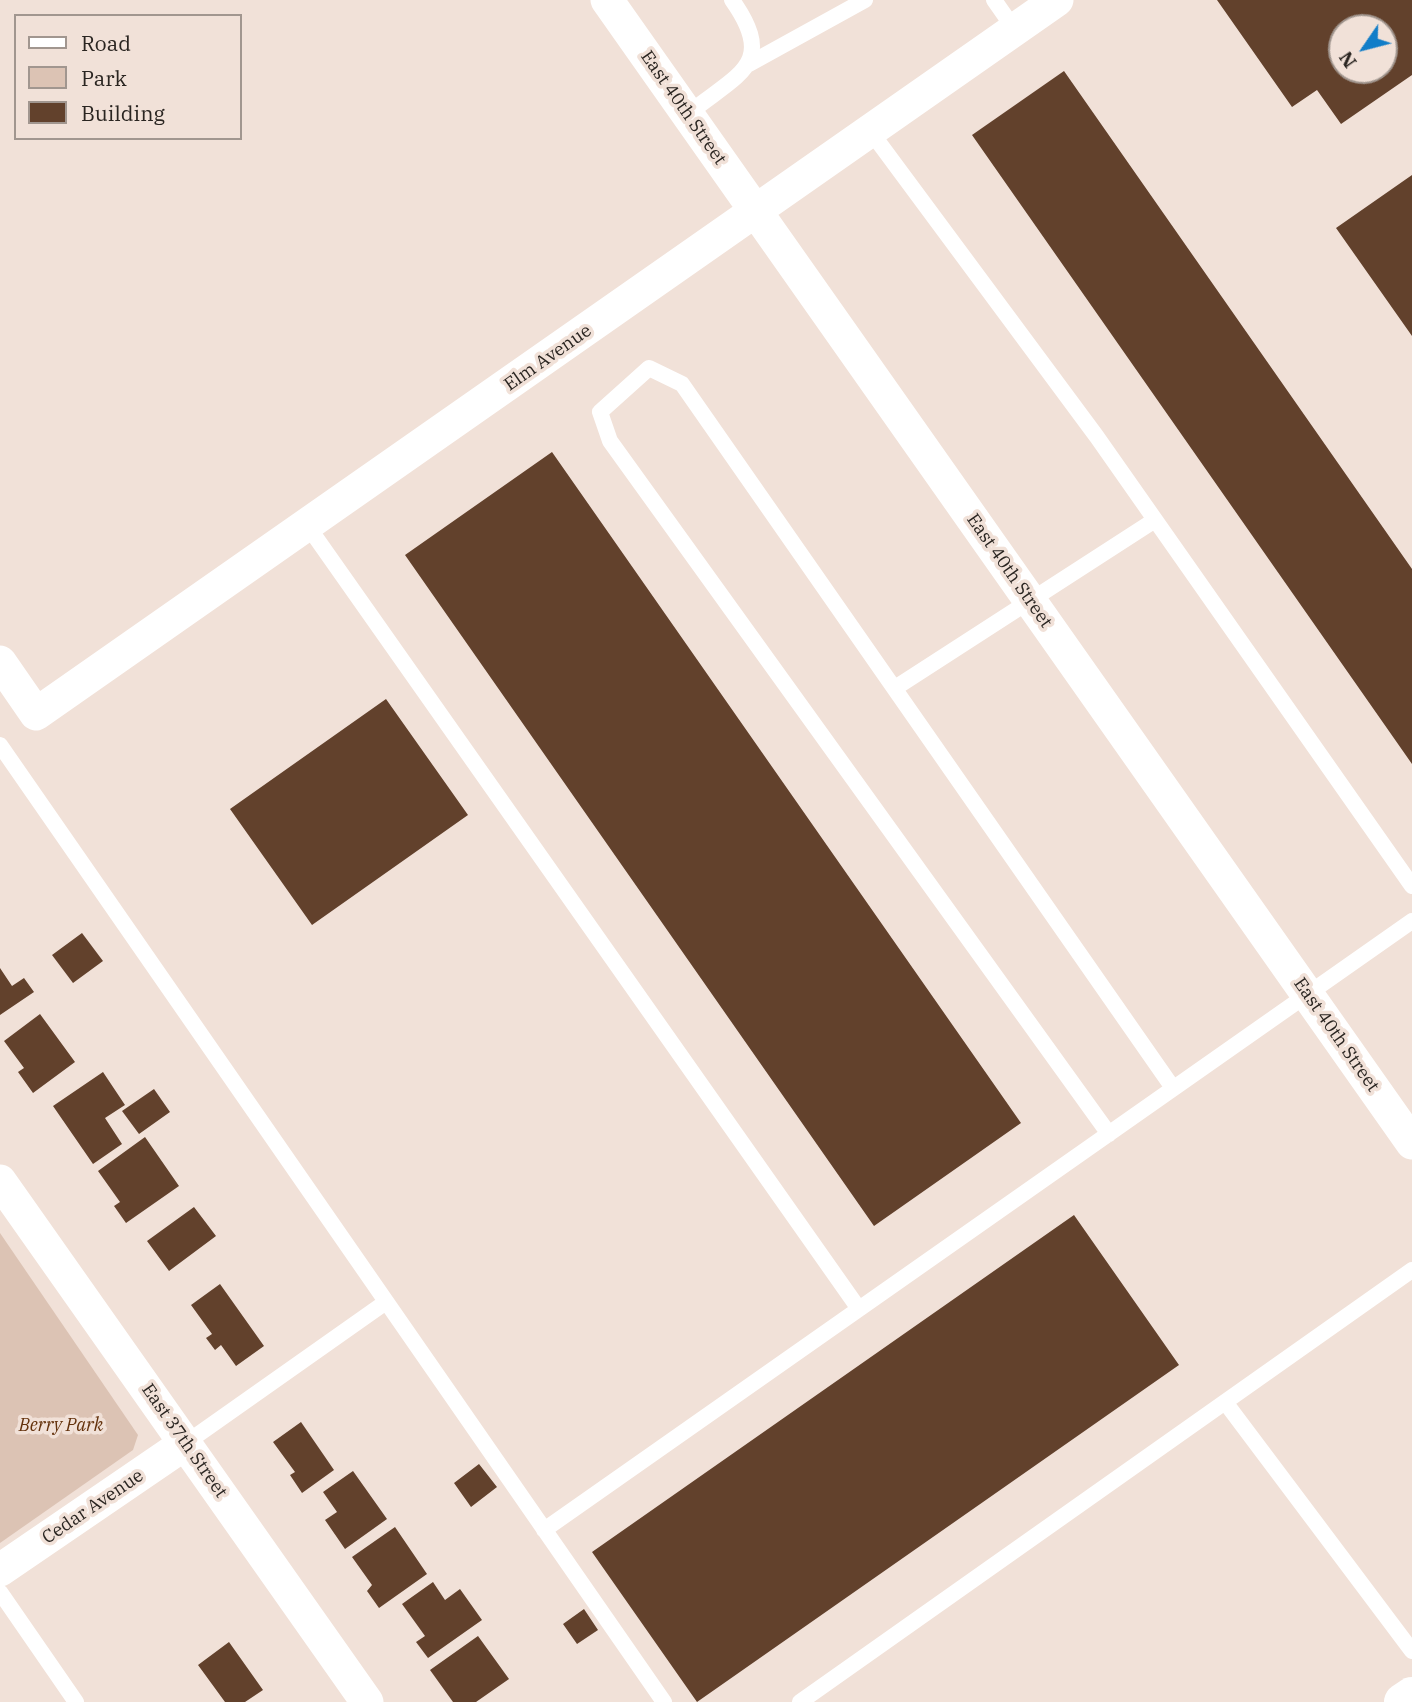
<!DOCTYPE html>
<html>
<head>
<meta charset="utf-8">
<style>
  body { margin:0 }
  #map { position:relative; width:1412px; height:1702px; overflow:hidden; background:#f1e1d8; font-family:"IBM Plex Serif",serif }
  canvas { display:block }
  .legend { position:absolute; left:14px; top:14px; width:228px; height:126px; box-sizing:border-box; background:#f1e1d8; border:2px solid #a1968f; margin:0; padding:9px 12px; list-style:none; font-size:21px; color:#2a2521 }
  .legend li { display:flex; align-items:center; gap:14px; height:35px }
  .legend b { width:35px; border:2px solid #a1968f }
  .north { position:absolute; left:1328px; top:14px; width:70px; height:70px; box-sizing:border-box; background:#f1e1d8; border:2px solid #a1968f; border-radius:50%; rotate:235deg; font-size:19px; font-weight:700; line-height:28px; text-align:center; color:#2a2521 }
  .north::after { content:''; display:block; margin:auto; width:24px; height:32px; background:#117dc8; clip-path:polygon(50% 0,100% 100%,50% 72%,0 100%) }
</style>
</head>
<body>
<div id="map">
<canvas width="1412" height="1702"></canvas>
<ul class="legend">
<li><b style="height:9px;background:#fff"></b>Road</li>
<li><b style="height:19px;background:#dcc3b4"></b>Park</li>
<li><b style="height:19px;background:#62412c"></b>Building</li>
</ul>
<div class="north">N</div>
</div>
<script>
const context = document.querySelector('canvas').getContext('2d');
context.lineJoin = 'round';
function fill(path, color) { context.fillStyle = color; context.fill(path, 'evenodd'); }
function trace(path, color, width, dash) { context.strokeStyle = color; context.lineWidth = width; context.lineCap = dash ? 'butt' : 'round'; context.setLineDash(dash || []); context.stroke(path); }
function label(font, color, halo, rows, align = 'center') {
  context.font = font + ' "IBM Plex Serif",serif'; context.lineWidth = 7; context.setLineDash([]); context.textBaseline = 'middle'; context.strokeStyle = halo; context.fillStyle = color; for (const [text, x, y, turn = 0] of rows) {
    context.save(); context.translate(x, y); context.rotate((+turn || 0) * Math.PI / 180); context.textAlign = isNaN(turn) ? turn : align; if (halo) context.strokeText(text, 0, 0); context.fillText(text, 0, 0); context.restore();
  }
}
fill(new Path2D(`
  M0,1233l138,202 -5,15 -133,93z`), '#dcc3b4');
fill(new Path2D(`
  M1217,0h195v75l-71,49 -24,-34 -25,17zM1342,28h42v42h-42z
  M1064,71l348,498v195l-440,-629z
  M1412,175v161l-76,-108z
  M552,452l469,671 -147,103 -469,-671z
  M386,699l82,116 -156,110 -82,-116z
  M82,933l21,28 -30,22 -21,-28z
  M0,968l12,18 12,-8 10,14 -34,23z
  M40,1014l35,48 -42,31 -15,-21 6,-4 -20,-27z
  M103,1072l22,33 -20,13 17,26 -29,20 -40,-58z
  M154,1089l16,23 -31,22 -17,-23z
  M145,1137l34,49 -53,37 -12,-17 6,-4 -22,-31z
  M194,1207l22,29 -47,35 -22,-30z
  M1074,1215l105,150 -482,337 -105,-150z
  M220,1284l44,62 -28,20 -15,-21 -6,5 -9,-12 6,-4 -21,-29z
  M301,1422l33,48 -32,23 -12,-18 5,-3 -22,-30z
  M479,1464l18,23 -26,20 -17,-24z
  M353,1471l34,48 -42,30 -20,-29 12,-8 -14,-20z
  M395,1527l32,47 -48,34 -12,-17 5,-6 -20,-28z
  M433,1582l12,18 15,-11 22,31 -54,38 -12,-16 9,-6 -23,-32z
  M584,1609l14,21 -21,14 -14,-20z
  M478,1636l31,43 -33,23h-23l-23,-32z
  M229,1642l34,48 -18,12h-20l-27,-37z`), '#62412c');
trace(new Path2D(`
  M994,0l21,30
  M749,64l116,-64
  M688,114c49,-40 90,-49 44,-114
  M871,132l226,305 315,449
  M307,525l552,784
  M895,688l260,-168
  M0,745l664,957
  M1109,1134l-499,-693 -10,-29 49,-44 33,16 491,704
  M1225,1402l187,249
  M186,1443l200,-141
  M544,1530l868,-609
  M0,1592l76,110
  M800,1702l612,-432`), '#fff', 16);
trace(new Path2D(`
  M607,0l805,1143
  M0,662l36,52 1021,-714
  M0,1181l367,521
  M0,1570l186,-127`), '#fff', 33);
trace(new Path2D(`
  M1403,1702l9,-6`), '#fff', 38);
label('18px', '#2a2521', '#f1e1d8', [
  ["East 40th Street",683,108,55],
  ["Elm Avenue",548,358,-35],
  ["East 40th Street",1009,571,55],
  ["East 40th Street",1336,1035,55],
  ["East 37th Street",184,1441,55],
  ["Cedar Avenue",93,1507,-34]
]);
label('italic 18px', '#64320c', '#f1e1d8', [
  ["Berry Park",61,1426]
]);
</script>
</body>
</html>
